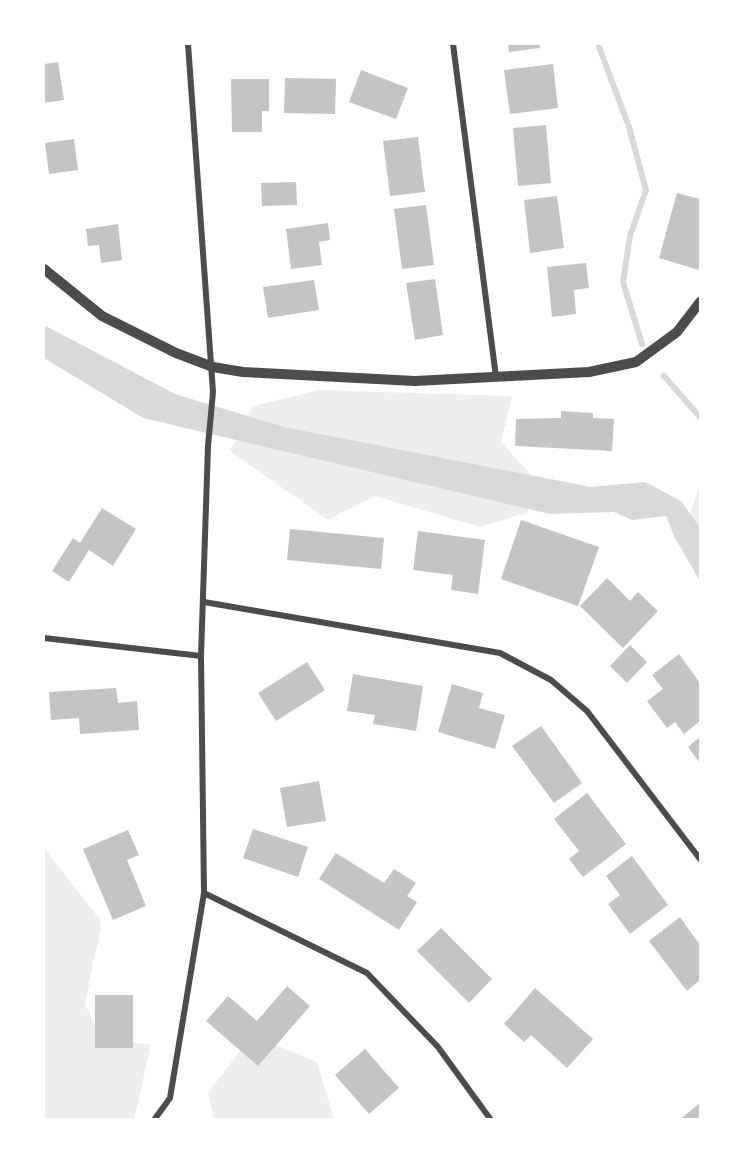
<!DOCTYPE html>
<html>
<head>
<meta charset="utf-8">
<style>
  body { margin:0 }
  #map { position:relative; width:744px; height:1163px; overflow:hidden; background:#fff; font-family:Overpass,sans-serif }
  canvas { display:block }
  .frame { position:absolute; inset:0; border:45px solid #fff; pointer-events:none }
</style>
</head>
<body>
<div id="map">
<canvas width="744" height="1163"></canvas>
<div class="frame"></div>
</div>
<script>
const context = document.querySelector('canvas').getContext('2d');
context.lineJoin = 'round';
function fill(path, color) { context.fillStyle = color; context.fill(path, 'evenodd'); }
function trace(path, color, width, dash) { context.strokeStyle = color; context.lineWidth = width; context.lineCap = dash ? 'butt' : 'round'; context.setLineDash(dash || []); context.stroke(path); }
fill(new Path2D(`
  M319,390l193,6 -11,46 34,37 -8,34 -47,14 -105,-31 -47,24 -98,-69 23,-45z
  M700,484v54l-11,-21z
  M44,848l58,74 -17,82 15,32 51,9 -17,74h-90z
  M252,1035l65,27 17,57h-120l-6,-26z`), '#eee');
fill(new Path2D(`
  M44,325l131,69 109,33 307,60 54,-5 36,19 19,27v53l-25,-43 -9,-22 -34,4 -18,-8 -64,2 -407,-96 -99,-60z`), '#d9d9d9');
trace(new Path2D(`
  M598,44l31,83 17,63 -16,46 -7,46 19,62
  M664,376l36,41`), '#d9d9d9', 6);
fill(new Path2D(`
  M508,44h32v4l-31,4z
  M58,62l6,38 -20,3v-39z
  M553,64l5,44 -48,6 -6,-44z
  M361,70l47,18 -12,31 -47,-17z
  M285,78l51,1 -1,35 -51,-1z
  M231,79h38v32h-7v21h-30z
  M546,125l5,58 -33,3 -5,-58z
  M418,137l7,55 -35,4 -7,-55z
  M74,139l4,31 -29,4 -4,-31z
  M296,182l1,23 -35,1 -1,-23z
  M677,193l23,6 -1,71 -40,-12z
  M557,196l7,52 -34,5 -6,-53z
  M426,205l8,60 -32,4 -8,-60z
  M328,223l2,17 -11,2 3,23 -31,4 -5,-40z
  M118,224l4,36 -21,3 -2,-18 -11,1 -2,-17z
  M586,263l3,25 -15,2 2,24 -24,3 -5,-50z
  M435,279l8,56 -28,5 -9,-57z
  M314,280l5,30 -51,8 -5,-31z
  M561,411l32,2v5l21,1 -2,32 -97,-5 1,-27 45,-1z
  M102,508l34,21 -23,37 -24,-16 -20,32 -17,-11 21,-33 7,5z
  M521,520l78,27 -21,59 -77,-27z
  M290,529l94,9 -3,31 -94,-9z
  M418,531l67,9 -7,54 -27,-4 2,-15 -40,-5z
  M607,578l23,23 8,-9 20,19 -35,37 -43,-42z
  M630,645l17,17 -20,21 -17,-17z
  M679,654l21,29v38l-16,13 -9,-12 -8,6 -20,-27 16,-12 -11,-14z
  M307,662l18,28 -49,31 -18,-28z
  M353,674l70,12 -7,45 -43,-7 2,-9 -28,-4z
  M452,684l31,9 -4,15 26,7 -10,34 -57,-17z
  M116,688l2,15 19,-2 2,29 -59,4 -1,-16 -28,2 -2,-28z
  M541,726l41,57 -28,20 -42,-57z
  M700,737v26l-12,-16z
  M319,781l7,40 -39,6 -7,-39z
  M587,793l39,51 -43,33 -14,-18 10,-8 -25,-32z
  M253,829l55,18 -10,30 -55,-19z
  M128,830l11,25 -12,5 19,46 -33,14 -30,-71z
  M336,853l48,30 10,-14 22,14 -9,13 10,6 -18,28 -80,-51z
  M632,856l36,49 -38,29 -22,-30 12,-9 -14,-19z
  M680,917l20,28v35l-13,11 -38,-50z
  M441,928l51,51 -23,24 -52,-52z
  M287,986l23,20 -52,60 -52,-45 22,-25 29,25z
  M535,988l58,51 -26,29 -36,-33 -7,7 -20,-18z
  M95,995h38v53h-38z
  M365,1049l34,39 -30,26 -34,-39z
  M700,1103v17h-21z`), '#c4c4c4');
trace(new Path2D(`
  M453,44l43,333
  M204,602l296,51 51,27 36,31 113,148
  M44,638l157,18
  M204,893l163,80 71,74 53,73
  M154,1120l16,-22 34,-205 -3,-237 7,-210 5,-54 -25,-348`), '#4c4c4c', 6);
trace(new Path2D(`
  M44,269l58,47 74,37 37,14 30,5 172,9 174,-9 47,-10 41,-30 23,-30`), '#4c4c4c', 10);
</script>
</body>
</html>
